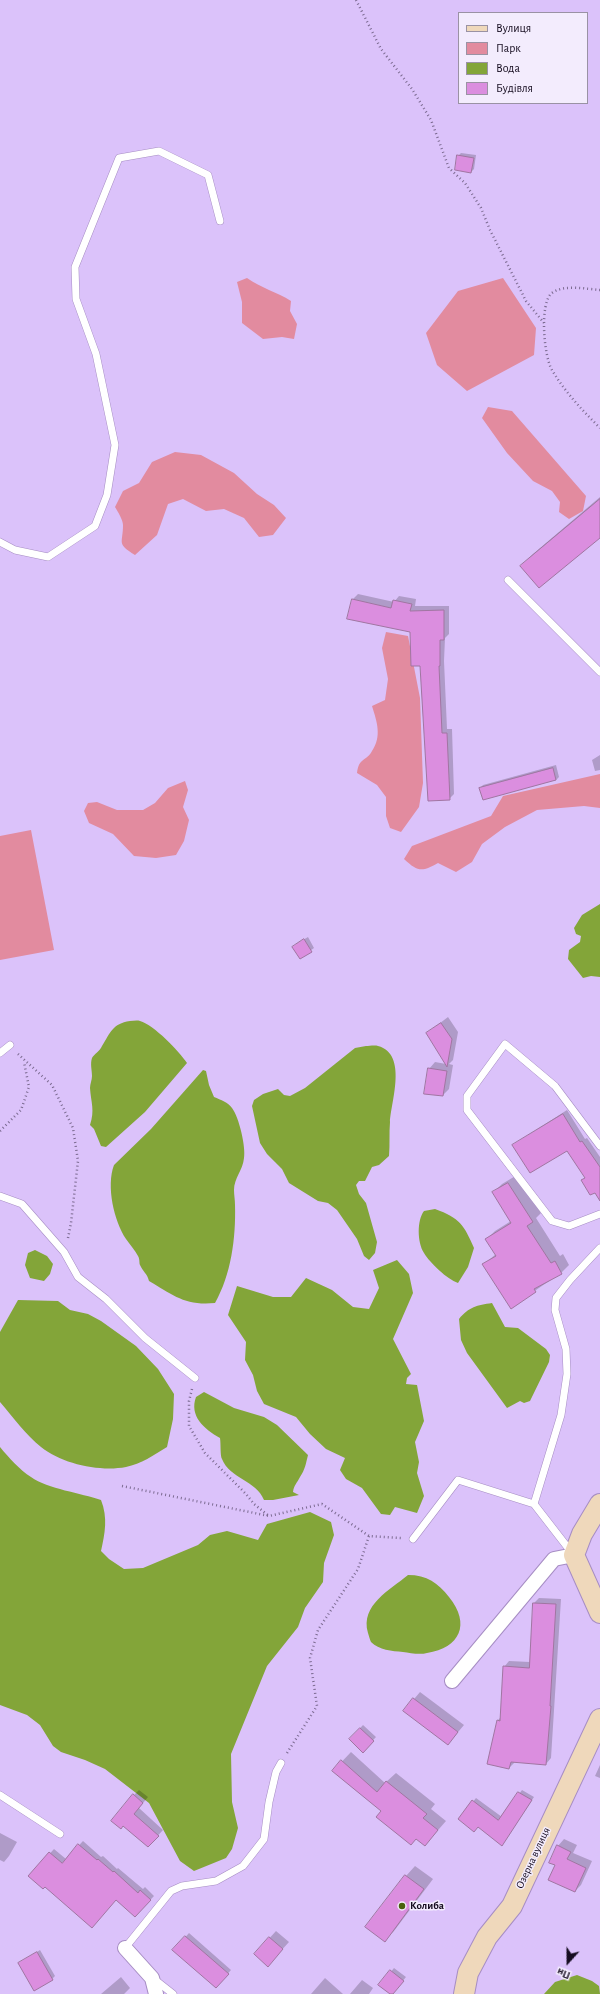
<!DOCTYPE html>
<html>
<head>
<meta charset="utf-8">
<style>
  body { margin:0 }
  #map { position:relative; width:600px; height:1994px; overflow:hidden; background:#dbc2fa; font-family:"Alegreya Sans",sans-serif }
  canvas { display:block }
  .legend { position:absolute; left:458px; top:12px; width:130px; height:92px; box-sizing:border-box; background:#f3ecfd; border:1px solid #9a92a4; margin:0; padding:5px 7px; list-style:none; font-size:12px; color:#150c1f }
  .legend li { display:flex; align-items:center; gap:8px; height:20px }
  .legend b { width:20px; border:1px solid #9a92a4 }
  .north { position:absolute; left:548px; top:1942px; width:40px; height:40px; -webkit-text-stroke:3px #f3ecfd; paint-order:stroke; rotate:201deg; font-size:11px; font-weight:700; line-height:16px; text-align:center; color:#150c1f }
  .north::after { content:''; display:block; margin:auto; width:14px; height:18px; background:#150c1f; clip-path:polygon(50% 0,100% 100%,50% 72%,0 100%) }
</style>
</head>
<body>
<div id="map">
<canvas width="600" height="1994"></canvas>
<ul class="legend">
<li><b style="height:5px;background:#efd8bb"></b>Вулиця</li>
<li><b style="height:11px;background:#e28b9f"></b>Парк</li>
<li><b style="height:11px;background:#83a539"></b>Вода</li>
<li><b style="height:11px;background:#db8edf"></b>Будівля</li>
</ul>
<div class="north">Пн</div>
</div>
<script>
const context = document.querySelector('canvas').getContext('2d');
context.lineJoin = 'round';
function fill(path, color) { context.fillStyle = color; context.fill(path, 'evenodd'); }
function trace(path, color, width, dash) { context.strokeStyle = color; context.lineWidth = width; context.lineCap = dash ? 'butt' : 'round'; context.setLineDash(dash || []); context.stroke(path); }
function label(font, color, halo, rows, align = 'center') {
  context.font = font + ' "Alegreya Sans",sans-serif'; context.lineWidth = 3; context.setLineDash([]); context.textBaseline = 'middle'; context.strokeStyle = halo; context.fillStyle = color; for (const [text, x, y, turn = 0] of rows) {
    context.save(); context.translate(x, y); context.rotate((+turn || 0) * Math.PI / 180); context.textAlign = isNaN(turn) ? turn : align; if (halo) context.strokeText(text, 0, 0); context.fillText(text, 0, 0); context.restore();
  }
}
fill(new Path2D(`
  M247,278c14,10 30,14 44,23l-1,10 7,13 -3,15 -12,-2 -19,2 -21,-16v-21l-5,-20z
  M503,278l33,50 -2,27 -67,36 -30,-26 -11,-32 32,-42z
  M488,407l24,4 74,85 -3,15 -14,8 -10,-7 1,-10 -8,-11 -19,-10 -26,-28 -25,-35z
  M175,452l26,3 33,18 23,21 17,11 12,13 -13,17 -14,2 -15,-19 -20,-9 -18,2 -23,-12 -15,5 -11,31 -22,20c-19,-12 -12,-11 -12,-30 0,-5 -5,-13 -8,-18l8,-16 16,-8 13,-21z
  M386,632l22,4 12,62 3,85 -4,24 -18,25 -11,-4 -4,-12v-19l-9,-12 -20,-12c2,-16 9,-11 15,-22 10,-15 5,-29 0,-45l13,-6 3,-21 -6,-31z
  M600,774v34l-16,-2 -47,4 -32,17 -23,17 -10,18 -16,10 -18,-9c-16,9 -20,9 -34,-4l8,-13 79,-30 12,-20z
  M185,781l3,9 -5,17 6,13 -5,21 -8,14 -20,3 -22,-2 -21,-22 -24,-11 -5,-12 4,-8 9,-1 20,8h26l12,-7 13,-15z
  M31,830l23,120 -54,10v-124z`), '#e28b9f');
fill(new Path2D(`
  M600,904v73l-9,-1 -8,2 -15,-19 1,-9 11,-8 1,-6 -5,-2 -2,-6 8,-13z
  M130,1021c3,0 7,-1 10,0 14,4 39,30 47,42l-42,49 -39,35 -5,-1 -7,-17 -4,-4c5,-15 1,-22 0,-37 0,-4 2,-8 2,-12 0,-6 -2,-12 0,-18 2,-4 8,-7 10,-12 9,-14 10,-22 28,-25z
  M366,1046c3,0 9,-1 12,0 30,8 13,56 12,76 -1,11 0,22 -1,34l-10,9 -7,2 -7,14h-6l-3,4 3,9 7,9 11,39 -2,11 -6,7 -5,-4 -7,-17 -20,-29 -9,-7 -10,-2 -29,-18 -7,-14 -15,-15 -7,-11 -8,-37 2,-6 9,-6 15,-5 6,6 6,1 15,-8 50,-40z
  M203,1070l3,1 3,14 5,12c7,3 14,5 18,11 7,9 14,39 12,50 -1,12 -10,20 -10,32 0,5 1,10 1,15 1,33 -4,70 -20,98 -30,3 -42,-8 -66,-22 -2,-8 -6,-9 -9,-16 -1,-2 0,-6 -2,-9 -3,-6 -8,-11 -12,-17 -12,-18 -20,-53 -12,-74l37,-36z
  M435,1209c25,9 29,16 39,39l-6,19 -10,16c-11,-4 -28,-20 -34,-30 -7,-11 -7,-33 0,-42z
  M35,1250l12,6 6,8 -3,10 -6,7 -14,-3 -5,-13 3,-12z
  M397,1260l12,14 4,19 -20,46 18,35 -4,4 -1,6 11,1 7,36 -9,21 4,20 -2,11 7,23 -7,17 -22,-6 -5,8 -9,-1 -19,-26 -16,-9 -6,-9 5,-12 -19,-9 -16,-15 -14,-17 -32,-13 -7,-13 -4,-16 -8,-15 1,-18 -18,-27 9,-29 36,11h18l15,-19 26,12 21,17 16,2 10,-21 -6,-18z
  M18,1300l40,1 12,9 18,4 13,7 35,25 22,23 16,25 -1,25 -6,28c-13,8 -26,17 -41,20 -26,5 -64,-3 -85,-20 -15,-12 -28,-30 -41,-45v-70z
  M492,1303l13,24 13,1 28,21 4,6 -1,7 -19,39 -6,2 -4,-2 -13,7 -40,-55 -6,-13 -2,-21c10,-12 18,-14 33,-16z
  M204,1392l30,16 30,9 13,8 31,30c-2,8 -3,15 -8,22 -3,6 -6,8 -7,15l6,3 -26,5h-9c-8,-20 -34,-21 -42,-41 -2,-3 -1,-15 -2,-21 -16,-9 -31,-22 -24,-41z
  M0,1447c9,11 20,23 31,30 17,12 50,16 70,23 7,18 4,33 0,51l8,8 15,10 19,-1 55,-23 12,-10 17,-4 31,9 9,-16 43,-12 21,10 3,13 -10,28 -1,19 -18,26 -7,19 -31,39 -36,88 1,48 6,26 -6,21 -6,9 -32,13 -14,-10 -31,-58 -44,-34 -20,-9 -24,-8 -8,-6 -13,-21 -13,-10 -27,-10z
  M408,1575c19,0 30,8 41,22 22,27 11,51 -22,56 -7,2 -17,0 -24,-1 -11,-1 -24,-2 -32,-10 -1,-2 -2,-6 -3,-9 -8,-28 22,-43 40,-58z
  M577,1975l15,6 7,5 1,8h-56l11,-12z`), '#83a539');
fill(new Path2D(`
  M461,153l15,2 -2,14 -3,3 -13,-16z
  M600,497v39l-79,30 12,-12z
  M358,594l36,8 5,-6 17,3 -1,7h34v28l-4,4 -1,23 3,68h5l2,65 -5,5 -28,-134 -10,-33 -58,-33z
  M600,755v15l-5,1 -3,-11z
  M556,765l3,12 -3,3 -73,19 -3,-11 3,-3z
  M308,937l6,11 -14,10 -4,-14z
  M448,1017l10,15 -5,28 -4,4 4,1 -4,24 -6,6 -14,-26 6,-7 11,2 -19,-31z
  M567,1110l18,29 2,-1 13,19v31l-14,-11 -18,-27 -55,-5z
  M517,1175l24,38 -5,5 24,38 3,-2 6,11 -8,8 -50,34 -27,-43 12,-10 -9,-15 8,-8 16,-10 -17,-29 8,-8z
  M539,1598l22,1 -10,159 -5,6 -31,-2 -6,6 -11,-48 3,-3 3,-50 5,-6 21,1 4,-59z
  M420,1692l44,33 -16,19 -44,-33z
  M363,1725l13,12 -13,14 -13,-12z
  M351,1752l34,31 11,-10 39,31 -4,5 15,12 -21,24 -92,-74z
  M600,1765v13l-5,-2z
  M139,1790l9,7 -9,11 24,22 -10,11 -29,-16 10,-30z
  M522,1790l12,7 -29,44 -27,-15 -19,-7 17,-21 26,19z
  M0,1833l17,9 -8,14 -5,6 -4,-2z
  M564,1839l13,6 -4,8 19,8 -11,24 -6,6 -19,-26 2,-19z
  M83,1841l18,16 2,-1 14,13 1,-1 25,21 2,-2 9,9 -19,20 -18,-17 -72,-13 -16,-10 25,-27 12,10z
  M415,1866l18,13 -39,52 -10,10 22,-65z
  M276,1931l13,11 -21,23 -13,-11z
  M189,1933l42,37 -12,14 -45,-34z
  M40,1950l15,26 -3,3 -33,-16z
  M394,1968l12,9 -14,17 -12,-9z
  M121,1977l9,11 -6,6h-23z
  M325,1978l18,16h-32z
  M362,1980l11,8 -4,6h-19z`), '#0003');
const building = new Path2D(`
  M457,155l17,3 -3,15 -16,-3z
  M600,499v39l-61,50 -19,-22z
  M352,599l39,9 2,-8 19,4 -2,7 34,-1v30h-4v26h-1l3,67h5l3,67 -22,1 -8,-135h-9l-1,-34 -63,-13z
  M553,768l3,12 -73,20 -4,-12z
  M304,939l8,13 -12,7 -8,-12z
  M441,1023l11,16 -5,28 -21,-34z
  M428,1068l19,3 -4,25 -19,-2z
  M563,1114l17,28 2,-1 18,26v34l-5,-8 -5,2 -9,-15 4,-2 -18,-27 -37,22 -18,-28z
  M508,1183l25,39 -6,4 24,37 4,-2 7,13 -28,15 2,3 -25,17 -29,-45 14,-8 -11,-17 26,-16 -19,-31z
  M533,1603l23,1 -6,102h1l-5,59 -35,-3 -2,7 -22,-5 10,-44 3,1 3,-55 26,2z
  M413,1698l45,34 -10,13 -45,-34z
  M360,1728l14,13 -11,12 -14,-14z
  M341,1760l36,32 9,-11 41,33 -4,4 15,12 -13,16 -9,-7 -5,6 -35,-28 5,-6 -49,-40z
  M518,1792l14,8 -30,46 -24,-19 -4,5 -16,-13 14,-19 26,20z
  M133,1794l10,9 -9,11 25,22 -11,11 -25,-21 -2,3 -10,-8z
  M78,1844l19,16 1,-1 15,13 1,-1 24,22 2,-3 11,10 -16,17 -19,-17 -24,28 -47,-41 -2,2 -15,-13 21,-24 13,11z
  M557,1845l14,7 -4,7 19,9 -11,24 -27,-12 7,-15 -6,-2z
  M405,1875l19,14 -39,53 -20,-15z
  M185,1936l44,38 -13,14 -44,-38z
  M269,1937l14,12 -15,18 -14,-13z
  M37,1952l16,28 -19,11 -16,-28z
  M390,1970l14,11 -11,13h-3l-12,-9z`);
fill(building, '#db8edf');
trace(building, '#a075a1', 1);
const lane = new Path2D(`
  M0,542l15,8 33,7 47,-31 12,-31 8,-50 -19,-91 -20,-55 -1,-32 44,-109 40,-7 49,24 12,46
  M508,580l92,92
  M0,1053l10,-8
  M600,1146l-45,-60 -50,-42 -38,52v14l85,111 17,5 31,-12
  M0,1196l22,8 42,48 14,25 28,22 39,39 50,40
  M534,1504l27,-89 6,-41 -1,-25 -11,-39 1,-12 14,-18 30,-32
  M413,1539l45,-59 76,24 38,49
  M0,1795l60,39
  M125,1948l46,-57 11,-5 34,-5 27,-15 21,-27 5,-37 7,-30 5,-9
  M154,1979l19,15`);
const street = new Path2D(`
  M452,1681l102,-122 20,-4
  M125,1948l27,30 4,16`);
const secondary = new Path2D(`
  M600,1504l-18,30 -8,21 26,58
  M464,1994l4,-21 19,-36 25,-31 88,-187`);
trace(lane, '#a68dc3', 8);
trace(street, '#a68dc3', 16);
trace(secondary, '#a68dc3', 22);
trace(new Path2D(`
  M356,0l25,49 31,40 19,31 18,48 16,15 16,25 9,22 36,71 18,22
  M600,290c-14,-1 -36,-6 -48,3 -13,10 -8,64 0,77 13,22 30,40 48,58
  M18,1054l34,31 21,43 5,33 -7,62 -3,15
  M0,1131l21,-21 8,-23 -5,-25
  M192,1389l-3,12v25l16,27 41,41 8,10 15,12
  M122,1486l147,30 53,-12 47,32 32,2
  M287,1753l30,-47 -7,-48 8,-28 40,-61 11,-33`), '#7c6b91', 2.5, [1, 3]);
trace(lane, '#fff', 7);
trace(street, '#fff', 14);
trace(secondary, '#efd8bb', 20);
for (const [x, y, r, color] of [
  [402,1906,4,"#4a610e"]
]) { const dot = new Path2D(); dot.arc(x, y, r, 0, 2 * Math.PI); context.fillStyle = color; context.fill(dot); trace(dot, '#f3ecfd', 1.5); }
label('11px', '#150c1f', '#f3ecfd', [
  ["Озерна вулиця",533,1858,-65]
]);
label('bold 11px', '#150c1f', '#f3ecfd', [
  ["Колиба",410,1906]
], 'left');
</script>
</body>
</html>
